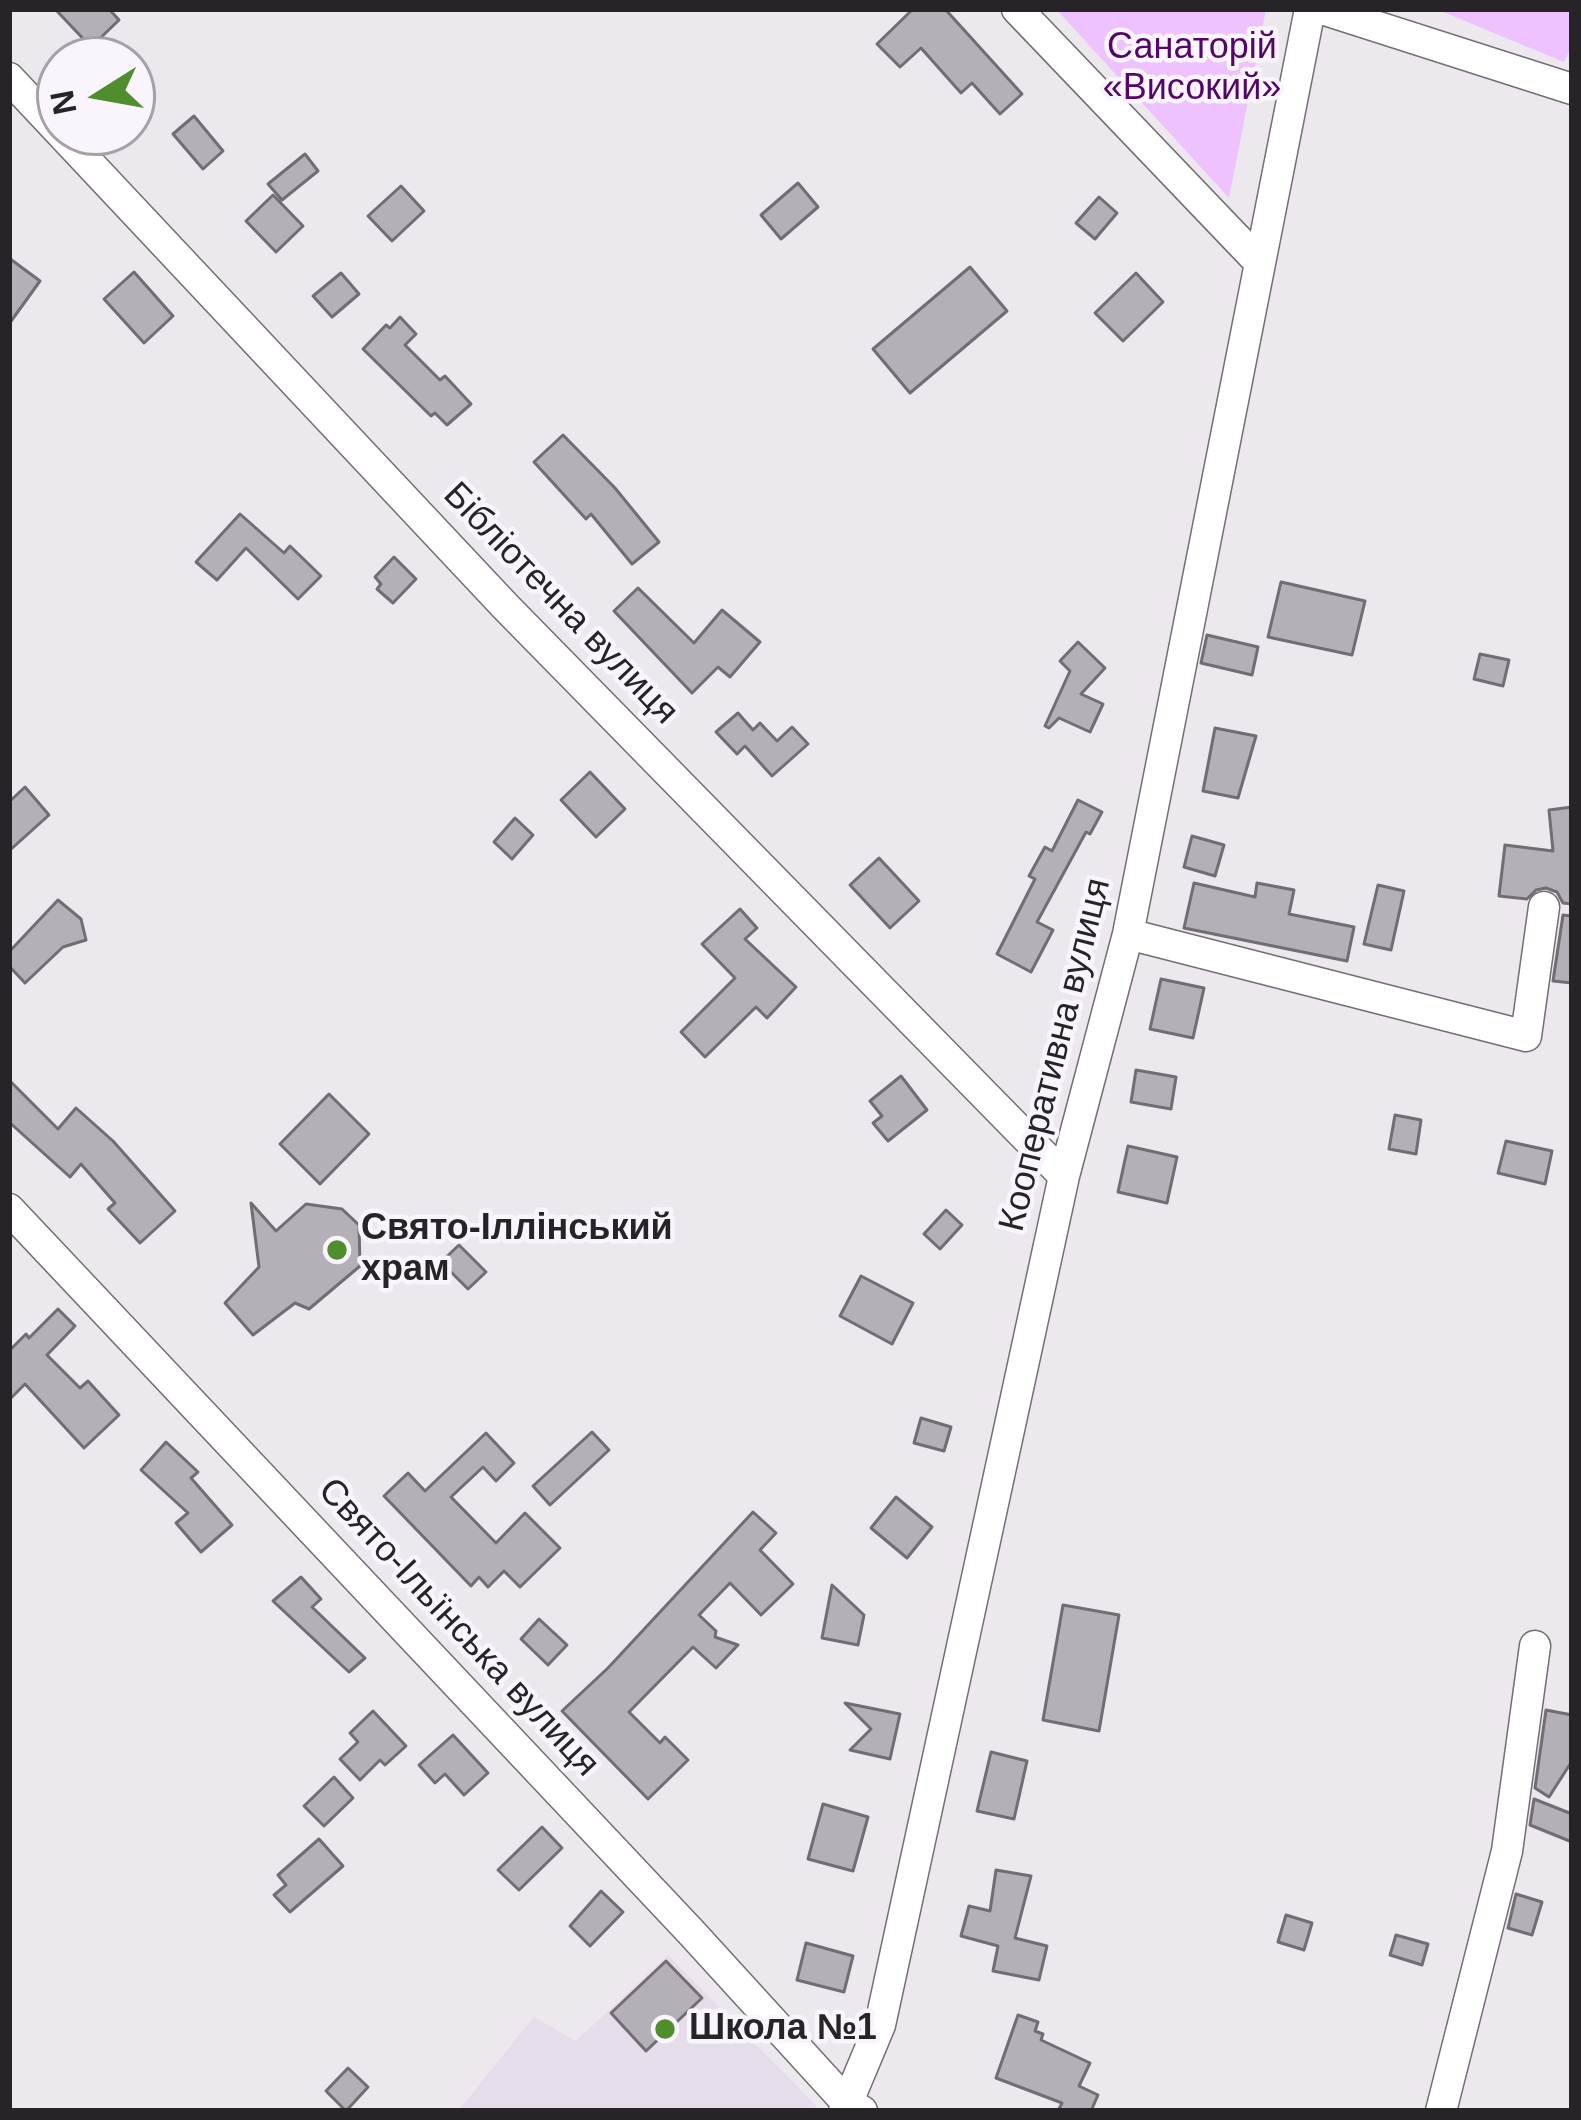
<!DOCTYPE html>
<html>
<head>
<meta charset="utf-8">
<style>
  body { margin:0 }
  #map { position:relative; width:1581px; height:2120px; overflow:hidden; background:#ece8ee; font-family:Helvetica,sans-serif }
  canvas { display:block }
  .frame { position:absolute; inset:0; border:12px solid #262426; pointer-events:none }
  .north { position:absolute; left:36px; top:36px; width:120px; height:120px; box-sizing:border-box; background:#faf5fc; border:3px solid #a5a1a6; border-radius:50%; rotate:259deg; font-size:33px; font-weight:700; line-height:48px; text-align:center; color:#262426 }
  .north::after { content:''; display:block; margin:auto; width:42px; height:54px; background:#4f8d2d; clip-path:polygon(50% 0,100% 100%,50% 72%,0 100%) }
</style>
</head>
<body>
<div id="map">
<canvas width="1581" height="2120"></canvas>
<div class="frame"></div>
<div class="north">N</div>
</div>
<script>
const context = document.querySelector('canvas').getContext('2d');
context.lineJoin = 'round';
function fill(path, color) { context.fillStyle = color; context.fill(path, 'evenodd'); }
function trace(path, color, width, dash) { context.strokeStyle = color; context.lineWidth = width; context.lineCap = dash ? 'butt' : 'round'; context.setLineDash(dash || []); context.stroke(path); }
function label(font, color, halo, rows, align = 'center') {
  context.font = font + ' Helvetica,sans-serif'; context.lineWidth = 9; context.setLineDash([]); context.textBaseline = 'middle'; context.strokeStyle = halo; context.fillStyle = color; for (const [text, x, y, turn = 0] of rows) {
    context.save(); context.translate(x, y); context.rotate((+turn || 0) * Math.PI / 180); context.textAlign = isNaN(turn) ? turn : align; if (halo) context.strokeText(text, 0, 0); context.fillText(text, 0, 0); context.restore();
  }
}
fill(new Path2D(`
  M668,1955l153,156h-363l76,-94 42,24z`), '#e6ddea');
fill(new Path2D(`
  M1056,9h210l-37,189z
  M1436,9h136v36l-8,17z`), '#edc2fe');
const building = new Path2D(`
  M55,9h54l10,11 -28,27z
  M913,9h32l77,85 -22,20 -28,-31 -11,10 -40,-45 -21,19 -23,-23z
  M194,116l29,35 -20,18 -30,-35z
  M305,154l13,17 -36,29 -14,-16z
  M798,183l20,24 -37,32 -20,-24z
  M401,186l23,25 -32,30 -24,-25z
  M273,195l30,31 -27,26 -30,-31z
  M1099,197l18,16 -22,26 -19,-16z
  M9,258l31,23 -31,43z
  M970,267l37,44 -97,82 -37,-44z
  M134,272l39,44 -29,27 -40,-44z
  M341,273l18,21 -27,23 -19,-21z
  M1136,273l27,29 -40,39 -28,-28z
  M400,317l16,17 -11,11 35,35 5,-4 26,28 -24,21 -12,-12 -4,3 -68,-67 23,-24 4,3z
  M563,435l52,53 44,54 -27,22 -41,-50 -5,5 -52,-57z
  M240,514l44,39 6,-7 31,30 -23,23 -52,-51 -29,32 -21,-18z
  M394,557l22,22 -23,24 -16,-14 4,-5 -6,-7z
  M1281,582l84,19 -13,54 -84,-18z
  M638,588l56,55 28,-33 38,32 -30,35 -12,-10 -26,26 -78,-82z
  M1207,635l51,12 -6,28 -51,-12z
  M1078,642l27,26 -24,26 22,10 -13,28 -31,-14 -10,10 -4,-2 25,-55 -10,-10z
  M1480,654l29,6 -6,26 -29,-7z
  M738,713l15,17 7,-7 17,18 15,-14 16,17 -36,32 -27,-30 -8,8 -21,-22z
  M1215,728l41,8 -18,62 -35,-7z
  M590,772l35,37 -29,28 -35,-37z
  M25,787l24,28 -40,36v-49z
  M1078,800l24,12 -12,22 -4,-2 -49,90 16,8 -22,42 -34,-18 38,-75 -6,-3 16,-29 7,4z
  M1572,807v97l-9,-1 -6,-11 -11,-4 -10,2 -9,9 -28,-3 6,-51 48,6 -4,-41z
  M515,818l18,17 -21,24 -18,-17z
  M1192,836l32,9 -9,31 -31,-9z
  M879,858l40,43 -29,27 -40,-43z
  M1194,883l61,14 2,-14 37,7 -5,24 65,13 -7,34 -163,-33z
  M1378,885l26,6 -13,59 -27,-6z
  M58,900l23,19 5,21 -23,7 -38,36 -16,-17v-14z
  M740,909l17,19 -12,11 51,48 -29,31 -11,-11 -51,50 -24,-25 54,-54 -33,-34z
  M1563,915l9,1v67l-19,-2z
  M1161,979l43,9 -11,50 -43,-9z
  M1136,1070l40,7 -5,32 -40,-7z
  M901,1076l26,34 -39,31 -15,-18 9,-7 -12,-15z
  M9,1080l49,49 18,-21 37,33 62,70 -35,32 -32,-34 7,-6 -34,-39 -11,13 -61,-55z
  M329,1094l40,40 -49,50 -40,-40z
  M1395,1115l26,5 -5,34 -27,-5z
  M1506,1141l46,10 -7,33 -47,-11z
  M1128,1146l49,11 -10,46 -49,-11z
  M251,1203l25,28 30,-27 36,5 17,16 1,41 -51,43 -14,-6 -42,32 -28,-32 34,-36z
  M946,1210l16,15 -22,24 -16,-15z
  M459,1245l27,27 -18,17 -27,-27z
  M861,1276l52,27 -21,41 -52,-28z
  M58,1309l17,17 -28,29 33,33 8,-7 31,34 -35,33 -59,-64 -16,16v-49l17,-17 3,4z
  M921,1418l30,9 -7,24 -30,-8z
  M592,1432l17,18 -59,55 -17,-19z
  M486,1433l28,30 -18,18 -13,-14 -32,30 45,46 29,-30 35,35 -40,39 -16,-16 -16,16 -9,-10 -8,9 -87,-90 24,-23 17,18z
  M166,1442l32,30 -7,6 41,47 -31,27 -25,-29 12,-10 -47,-43z
  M896,1497l36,30 -25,31 -36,-30z
  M753,1512l23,21 -16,17 33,34 -32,31 -31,-32 -31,32 17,16 -1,6 23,8 -22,23 -23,-21 -64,65 31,31 5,-6 23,23 -40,39 -86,-88 46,-43z
  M301,1577l20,22 -9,8 53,51 -16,14 -76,-71z
  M832,1585l32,30 -6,30 -36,-7z
  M1063,1605l56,10 -20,116 -56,-11z
  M539,1619l28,26 -19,20 -27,-26z
  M845,1703l55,11 -10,45 -40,-9 21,-21z
  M1546,1710l26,5v46l-23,36 -14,-9z
  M373,1711l33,35 -21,19 -5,-5 -20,20 -20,-21 18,-17 -8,-9z
  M453,1735l35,38 -24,22 -19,-21 -10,9 -16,-18z
  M991,1752l36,9 -13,58 -37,-8z
  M334,1777l19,21 -29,28 -20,-20z
  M1534,1799l38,15v28l-42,-17z
  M823,1804l45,13 -15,54 -45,-12z
  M542,1827l20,21 -43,42 -21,-20z
  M319,1839l24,27 -53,46 -16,-17 12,-10 -8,-10z
  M996,1870l35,6 -16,62 32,8 -8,34 -46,-9 5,-25 -37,-10 8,-30 21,5z
  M601,1891l22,21 -33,34 -20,-20z
  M1516,1894l26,8 -10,33 -24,-7z
  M1286,1915l26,8 -8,27 -26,-8z
  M1396,1935l32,9 -6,21 -32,-10z
  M806,1943l47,13 -9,36 -47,-12z
  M666,1961l36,37 -56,53 -35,-38z
  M1018,2015l20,7 -3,9 8,3 -2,6 49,23 -11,23 19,9 -7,16h-33l4,-8 -66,-25z
  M348,2068l20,19 -22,24 -20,-20z`);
fill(building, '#b5b0b7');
trace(building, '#716d73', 3);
const minor = new Path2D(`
  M1017,9l243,254
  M1322,9l250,80
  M9,78l496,528 559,570
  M1128,934l398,102 18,-129
  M9,1209l681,722 157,172 15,8
  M844,2111l36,-86 184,-849 64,-242 182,-925
  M1441,2111l66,-260 28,-205`);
trace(minor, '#736e74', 33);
trace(minor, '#fff', 30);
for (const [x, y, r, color] of [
  [337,1250,12,"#4f8d2d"],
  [665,2029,12,"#4f8d2d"]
]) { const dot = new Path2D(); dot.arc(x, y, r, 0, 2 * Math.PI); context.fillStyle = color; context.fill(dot); trace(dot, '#faf5fc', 4.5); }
label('36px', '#530569', '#faf5fc', [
  ["Санаторій",1192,48],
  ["«Високий»",1192,89]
]);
label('36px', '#262426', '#faf5fc', [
  ["Бібліотечна вулиця",560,604,46],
  ["Кооперативна вулиця",1056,1055,-76],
  ["Свято-Ільїнська вулиця",458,1628,47]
]);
label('bold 36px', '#262426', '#faf5fc', [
  ["Свято-Іллінський",361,1229],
  ["храм",361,1270],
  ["Школа №1",689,2029]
], 'left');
</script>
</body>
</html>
